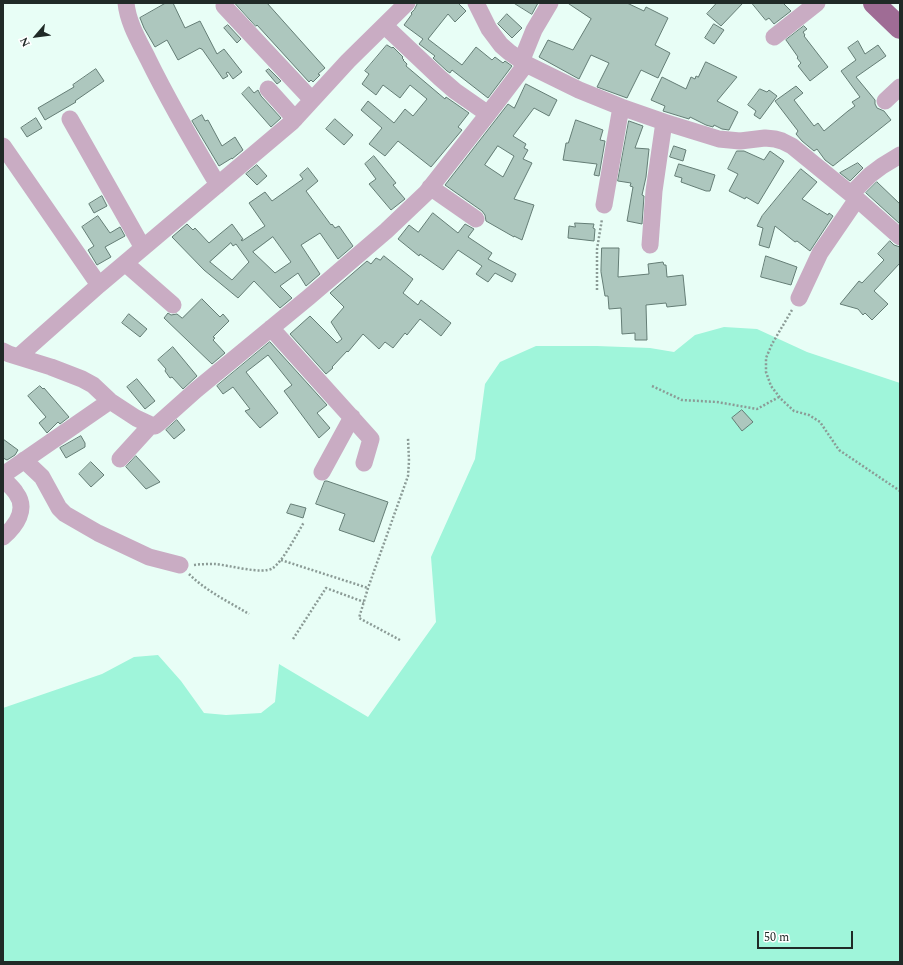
<!DOCTYPE html>
<html>
<head>
<meta charset="utf-8">
<style>
  body { margin:0 }
  #map { position:relative; width:903px; height:965px; overflow:hidden; background:#e8fef6; font-family:Spectral,serif }
  canvas { display:block }
  .frame { position:absolute; inset:0; border:4px solid #202a27; pointer-events:none }
  .north { position:absolute; left:16px; top:16px; width:40px; height:40px; -webkit-text-stroke:3px #fff; paint-order:stroke; rotate:242deg; font-size:11px; font-weight:700; line-height:16px; text-align:center; color:#202a27 }
  .north::after { content:''; display:block; margin:auto; width:14px; height:18px; background:#202a27; clip-path:polygon(50% 0,100% 100%,50% 72%,0 100%) }
  .scale { position:absolute; left:757px; top:931px; width:96px; height:18px; box-sizing:border-box; border:2px solid #202a27; border-top:0; padding-left:5px; font-size:12px; line-height:14px; white-space:nowrap; color:#202a27; -webkit-text-stroke:3px #fff; paint-order:stroke }
</style>
</head>
<body>
<div id="map">
<canvas width="903" height="965"></canvas>
<div class="frame"></div>
<div class="north">N</div>
<div class="scale">50 m</div>
</div>
<script>
const context = document.querySelector('canvas').getContext('2d');
context.lineJoin = 'round';
function fill(path, color) { context.fillStyle = color; context.fill(path, 'evenodd'); }
function trace(path, color, width, dash) { context.strokeStyle = color; context.lineWidth = width; context.lineCap = dash ? 'butt' : 'round'; context.setLineDash(dash || []); context.stroke(path); }
fill(new Path2D(`
  M724,327l33,2 50,23 93,31v579h-897v-254l99,-34 32,-17 24,-2 23,26 23,32 22,2 35,-2 14,-11 4,-38 89,53 68,-95 -5,-65 44,-98 10,-75 15,-22 36,-16h61l53,2 24,4 21,-17z`), '#9ff5da');
const building = new Path2D(`
  M166,3h7l12,25 15,-7 17,33 7,-5 18,23 -9,7 -5,-7 -2,1 2,3 -5,3 -21,-30h-1l-1,-1 -22,12 -11,-20 -12,7 -11,-19 -4,-10z
  M235,3h32l58,65 -7,6 2,1 -7,7 -2,-2 -2,2 -52,-57 -1,1z
  M418,3h40l8,8 -11,11 -7,-8 -20,25 34,26 14,-18 16,13 3,-3 8,6 2,-2 7,5 -24,32 -36,-28 -2,3 -3,-2 -14,-13 2,-2 -16,-12 4,-5 -19,-14 8,-11 -1,-1 3,-3z
  M514,3h24l-6,11z
  M568,3h59l17,8 2,-4 22,11 -13,27 15,8 -12,25 -17,-8 -14,28 -30,-11 12,-24 -18,-8 -12,24 -40,-22 9,-17 25,10 18,-31z
  M717,3h26l-22,23 -14,-12z
  M752,3h31l8,8 -17,13 -5,-6 -3,2z
  M507,14l15,14 -10,10 -14,-14z
  M714,24l10,6 -10,14 -9,-6z
  M228,25l13,14 -4,4 -13,-15z
  M804,26l3,3 -4,3 2,3 -1,1 24,31 -18,14 -12,-15 3,-3 -4,-5 1,-1 -12,-17z
  M858,41l7,13 13,-9 8,11 -30,21 19,23v4l2,4 7,3 7,9 -58,46 -8,-6 -8,-11 -3,2 -12,-10 -6,-7 2,-3 -23,-30 21,-15 7,7 -9,7 20,26 4,-3 6,8 24,-20 7,-5 -3,-4 8,-5 -19,-26 15,-11 -8,-12z
  M387,45l5,3 1,-1 10,10 -1,1 2,2h-1l4,4 -1,2 39,33 1,-2 23,16 -11,14 4,3 -31,37 -33,-26 -13,15 -16,-12 13,-16 -21,-18 7,-9 26,22 11,-14 8,7 14,-17 -17,-14 -10,13 -17,-13 -7,10 -14,-11 7,-10 -4,-3z
  M706,62l31,15 -20,24 21,11 -9,18 -7,-1 -8,-4 -1,2 -7,-2 -16,-8 -1,2 -26,-8 2,-5 -14,-6 11,-23 24,12 5,-12 4,2 1,-3 2,1z
  M96,69l8,12 -29,20 1,1 -31,18 -7,-12 36,-21 -1,-2z
  M269,69l12,12 -4,3 -11,-13z
  M526,84l31,16 -8,16 -15,-8 -21,28 13,8 -2,4 4,2 -5,9 9,4 -18,36 20,6 -12,35 -8,-4v1l-28,-16 -1,-6 -3,-4 -37,-26 63,-81 6,4zM498,146l16,10 -11,21 -18,-12z
  M249,87l5,6 4,-3 3,6 20,22 -10,9 -29,-33z
  M760,89l7,3 2,-2 8,6 -17,23 -6,-4 2,-4 -8,-6z
  M202,115l3,6 3,-1 14,26 13,-9 8,13 -11,9v-1l-13,8 -27,-45z
  M36,118l6,10 -15,9 -6,-9z
  M335,119l18,16 -9,10 -18,-16z
  M576,120l27,10 -3,10 5,1 -6,35 -5,-1 3,-11 -34,-4 3,-17h2z
  M629,121l14,5 -8,22 14,1 -3,28 -4,18 2,1 -2,28 -15,-3 6,-34 -3,-1 1,-3 -13,-2z
  M674,146l12,4 -3,11 -13,-4z
  M737,151h7l20,9 6,-9 14,10 -26,43 -12,-7 -1,2 -16,-8 9,-17 -10,-5z
  M374,156l22,27 -3,2 12,14 -14,11 -22,-26 7,-5 -11,-15z
  M858,163l5,5 -13,13 -10,-8z
  M679,164l36,11 -5,16h-4l-25,-9 1,-4 -7,-2z
  M257,165l10,11 -10,9 -11,-11z
  M308,168l10,13 -12,10 25,34 1,-1 3,4 4,-2 14,20 -15,13 -18,-26 -19,12 19,29 -14,12 -8,-13 -18,13 12,12 -12,10 -26,-27 -16,17 -34,-28 -32,-33 15,-13 6,6 2,-2 14,15 23,-19 11,15 -2,1 1,1 23,-15 -16,-23 16,-11 7,9 31,-22 -3,-4zM273,237l18,25 -16,11 -22,-21zM231,243l2,3 3,-2 13,18 -17,18 -22,-18z
  M801,169l16,13 -15,17 26,16 1,-2 4,3 -23,35 -13,-10 -2,1 -20,-16 -6,22 -10,-3 4,-17 -6,-2 5,-10z
  M877,182l23,22v20l-34,-31z
  M102,196l5,10 -13,7 -5,-9z
  M433,213l25,20 7,-9 9,5 -6,8 24,16 -4,6 28,15 -4,8 -17,-9 -7,9 -12,-8 6,-8 -24,-16 -15,20 -23,-16 -1,2 -21,-17 11,-14 9,7z
  M98,216l12,17 10,-6 5,9 -20,11 6,10 -14,8 -9,-15 6,-4 -12,-19z
  M575,223l19,1 -1,4 2,1 -1,12 -26,-3 1,-12 6,1z
  M890,241l4,4 6,2v16l-26,28 14,13 -16,16 -7,-7 -2,2 -5,-6 -18,-5 19,-23 3,2 22,-23 -6,-6z
  M602,248h17l-1,29 31,-3 -1,-10 15,-2 1,3h2l1,12 16,-2 3,30 -19,2 -1,-4 -20,2 1,35h-12v-7l-13,1 -1,-26 -12,1 -1,-13h-3l-4,-24z
  M384,256l29,23 -10,14 15,12 3,-5 30,23 -10,13 -21,-17 -13,16 -2,-2 -12,15 -8,-6 -6,7 -16,-15 -15,18 -1,-1 -15,16 1,1 -7,6 -36,-40 20,-18 27,27 5,-4 -11,-17 13,-15 -14,-14 37,-32 4,3 5,-6 4,2z
  M766,256l31,11 -6,18 -30,-8z
  M202,299l18,18 3,-3 6,7 -16,16 2,1 -2,2 12,13 -13,11 -48,-46 4,-5 3,2 6,-1 5,4z
  M129,314l18,15 -7,8 -18,-14z
  M270,342l57,63 -10,8 13,15 -11,10 -35,-47 8,-6 -24,-30 -22,17 32,41 -18,15 -15,-17 5,-2 -17,-22 -10,7 -6,-8z
  M173,347l24,29 -14,13 -11,-12 -2,1 -5,-7 1,-2 -8,-9z
  M137,379l18,22 -10,8 -18,-22z
  M40,386l3,3 1,-1 25,29 -9,7 -2,-2 -11,11 -8,-10 7,-6 -18,-21z
  M742,410l11,12 -11,9 -10,-13z
  M177,420l8,10 -11,9 -8,-9z
  M81,436l4,7v4l-19,11 -6,-10z
  M3,439l15,11 -3,5 -8,5 -4,-2z
  M136,456l24,26 -14,7 -20,-22z
  M91,462l13,13 -13,12 -12,-13z
  M325,481h2l26,9 35,12 -14,40 -35,-12 6,-16 -29,-10z
  M291,504l15,4 -3,10 -16,-5z`);
fill(building, '#adc7be');
trace(building, '#647d75', 1);
trace(new Path2D(`
  M597,290v-41l5,-30
  M792,310l-20,34 -6,14v14l5,14 10,13 13,12 15,4 11,7 19,28 61,41
  M652,386l30,14 35,2 40,7 22,-12
  M281,560l87,28
  M194,565c7,-1 14,-1 21,-1 14,1 47,11 58,4 10,-7 24,-34 31,-46
  M189,574c17,17 40,28 60,40
  M293,639l33,-51 38,14
  M400,640l-41,-22 9,-30 40,-112 1,-15 -1,-23`), '#8b9b96', 2.5, [2, 2]);
trace(new Path2D(`
  M126,3c2,20 13,38 22,56 21,43 45,84 70,126
  M476,3l13,26 12,16 8,7 17,12 53,26 42,17 43,15 55,17 21,2 25,-3 10,1 7,2 10,5 65,53 43,38
  M224,6l88,94
  M385,26l55,52 15,13 33,23
  M774,37l43,-34
  M521,62l13,-32 16,-27
  M268,89l27,30
  M885,101l15,-14
  M70,119l73,129
  M3,146l96,139
  M430,187l46,32
  M851,194l19,-19 12,-9 18,-11
  M604,205l17,-98
  M650,245l4,-54 10,-69
  M125,263l48,42
  M799,298l21,-45 37,-54
  M271,328l100,111 -7,24
  M3,351l6,3 42,13 31,12 11,6 17,16 26,17 15,7 4,1 4,-3 37,-33 113,-93 77,-66 40,-38 62,-79 38,-50
  M19,356l80,-71 193,-163 56,-61 59,-58
  M120,459l31,-34
  M24,460l18,17 17,31 6,6 33,19 51,24 31,8
  M322,472l30,-55
  M3,475l107,-74
  M3,479c4,4 10,9 13,14 12,16 0,33 -13,44`), '#c9acc3', 17);
trace(new Path2D(`
  M874,3l26,25`), '#9f6c95', 22);
</script>
</body>
</html>
